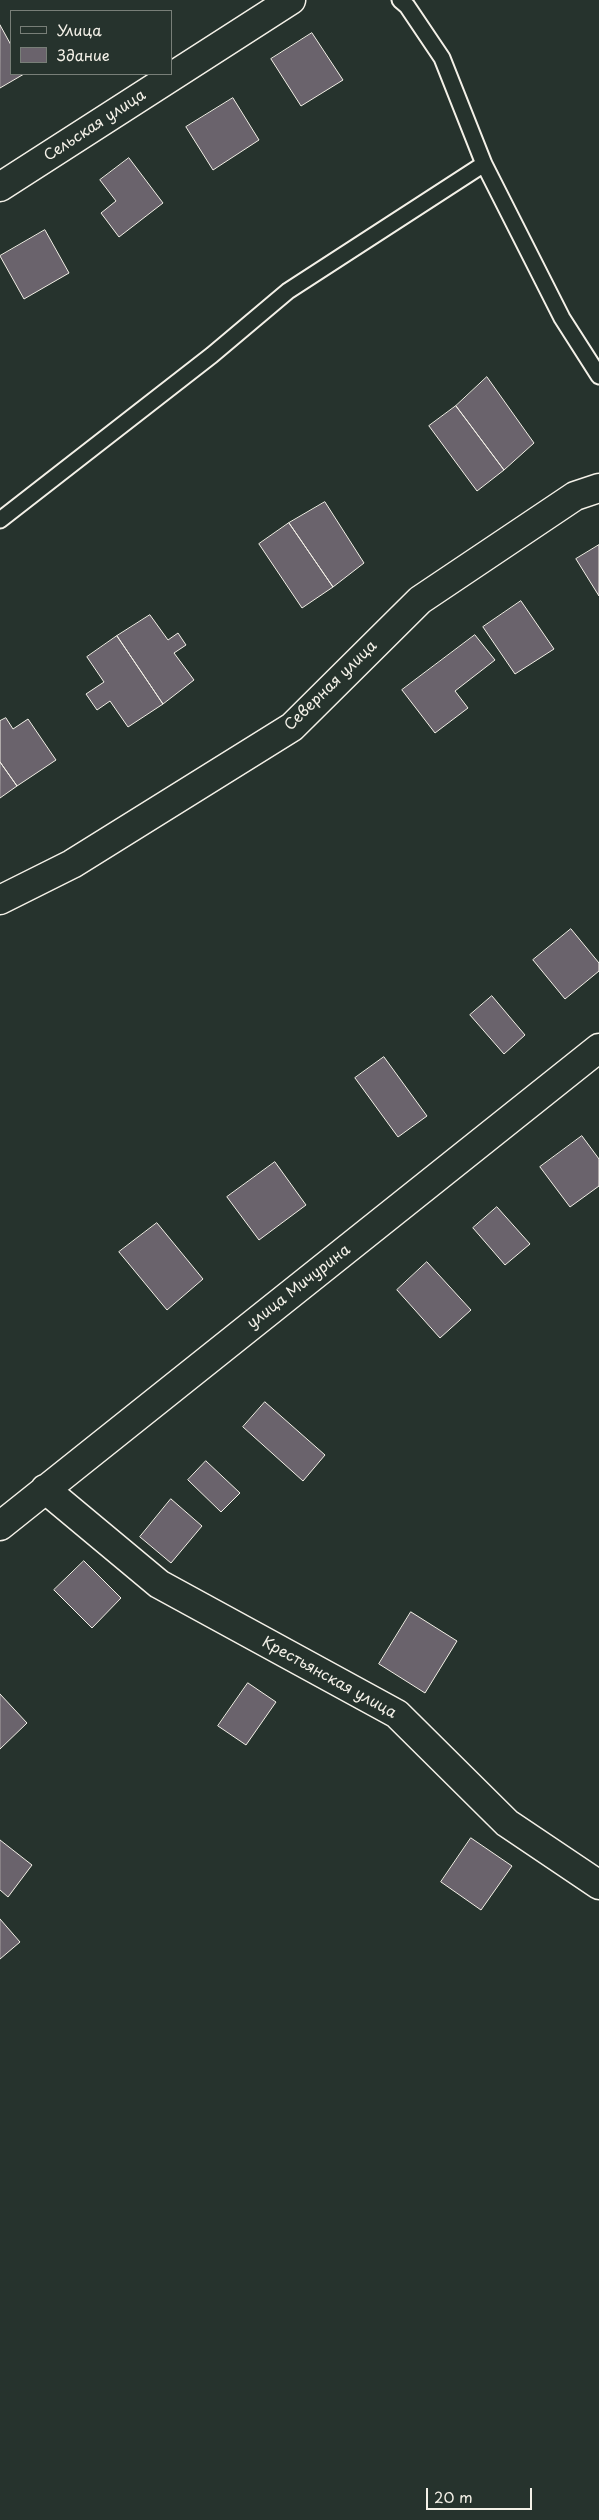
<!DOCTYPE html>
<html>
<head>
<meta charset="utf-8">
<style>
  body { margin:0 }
  #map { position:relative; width:599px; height:2520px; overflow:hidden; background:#26332d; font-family:"Playpen Sans",sans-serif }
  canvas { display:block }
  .legend { position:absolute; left:10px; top:10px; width:162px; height:65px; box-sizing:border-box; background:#26332d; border:1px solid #787f78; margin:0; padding:6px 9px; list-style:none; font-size:15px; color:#f4f1e8 }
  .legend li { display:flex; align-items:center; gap:10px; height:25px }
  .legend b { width:25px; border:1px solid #787f78 }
  .scale { position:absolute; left:426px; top:2488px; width:106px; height:22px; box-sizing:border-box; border:2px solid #f4f1e8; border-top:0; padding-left:6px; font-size:15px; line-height:18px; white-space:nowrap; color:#f4f1e8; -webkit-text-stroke:4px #26332d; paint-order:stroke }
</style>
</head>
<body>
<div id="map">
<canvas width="599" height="2520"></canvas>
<ul class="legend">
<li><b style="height:6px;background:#26332d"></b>Улица</li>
<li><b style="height:14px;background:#6a636c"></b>Здание</li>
</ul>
<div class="scale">20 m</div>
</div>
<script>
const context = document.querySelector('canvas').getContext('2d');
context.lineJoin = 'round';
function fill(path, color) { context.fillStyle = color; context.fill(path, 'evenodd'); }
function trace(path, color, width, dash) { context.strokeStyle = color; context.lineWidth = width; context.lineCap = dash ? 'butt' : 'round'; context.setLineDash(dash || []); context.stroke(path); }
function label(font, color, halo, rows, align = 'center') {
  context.font = font + ' "Playpen Sans",sans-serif'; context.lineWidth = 4.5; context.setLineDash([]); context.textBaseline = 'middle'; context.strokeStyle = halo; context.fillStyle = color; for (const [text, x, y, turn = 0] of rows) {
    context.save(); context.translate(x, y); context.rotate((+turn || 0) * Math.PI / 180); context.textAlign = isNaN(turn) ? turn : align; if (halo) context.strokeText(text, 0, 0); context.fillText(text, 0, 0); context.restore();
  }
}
const building = new Path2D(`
  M0,25l11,20v29h13l-24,14z
  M312,33l31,47 -42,26 -30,-47z
  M233,98l26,42 -46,30 -27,-43z
  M129,158l34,45 -44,34 -18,-24 15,-12 -16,-21z
  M45,230l24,43 -45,26 -24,-43z
  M487,377l47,66 -30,27 -48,-64z
  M456,406l48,64 -27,21 -48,-65z
  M325,502l39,61 -31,24 -44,-64z
  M289,523l44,64 -31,21 -43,-64z
  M599,545v51l-23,-37z
  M521,601l33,48 -39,25 -32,-47z
  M150,615l18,25 10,-7 8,12 -12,8 20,27 -31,24 -46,-68z
  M475,635l20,25 -40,31 13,17 -33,25 -33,-43z
  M117,636l46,68 -35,23 -18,-26 -13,9 -11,-16 18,-12 -17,-25z
  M6,718l7,11 15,-10 28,41 -39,26 -17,-24v-41z
  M0,762l17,24 -17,12z
  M571,929l28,34v8l-34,28 -32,-39z
  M492,996l33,39 -21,19 -34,-39z
  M384,1057l43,59 -29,21 -43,-59z
  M582,1136l17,23v27l-29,21 -30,-40z
  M275,1162l31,43 -47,35 -32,-43z
  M497,1207l33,37 -25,21 -32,-37z
  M157,1223l46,56 -36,31 -48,-58z
  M427,1262l44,48 -31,28 -43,-48z
  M265,1402l60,53 -22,26 -60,-54z
  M206,1461l34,32 -19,19 -33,-32z
  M171,1499l31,27 -31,37 -31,-26z
  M84,1561l37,37 -29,30 -38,-38z
  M411,1612l46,29 -32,52 -46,-29z
  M248,1683l28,19 -30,43 -28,-19z
  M0,1694l27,29 -27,26z
  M471,1838l41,28 -31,44 -40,-28z
  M0,1840l32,25 -24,32 -8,-7z
  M0,1919l20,23 -20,17z`);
fill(building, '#6a636c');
trace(building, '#f4f1e8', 1);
const lane = new Path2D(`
  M400,0l7,6 35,52 42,106 78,154 37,58
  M0,520l212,-165 76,-64 196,-127`);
const street = new Path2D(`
  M0,187l291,-187
  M0,900l72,-36 220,-137 128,-127 155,-104 24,-8
  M45,1489l114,95 238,130 110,109 92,62
  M0,1526l599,-478`);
trace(lane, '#f4f1e8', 19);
trace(street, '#f4f1e8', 31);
trace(lane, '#26332d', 15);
trace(street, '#26332d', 28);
label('15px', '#f4f1e8', '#26332d', [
  ["Сельская улица",95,126,-33],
  ["Северная улица",331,686,-44],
  ["улица Мичурина",299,1287,-38],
  ["Крестьянская улица",329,1678,29]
]);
</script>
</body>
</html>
